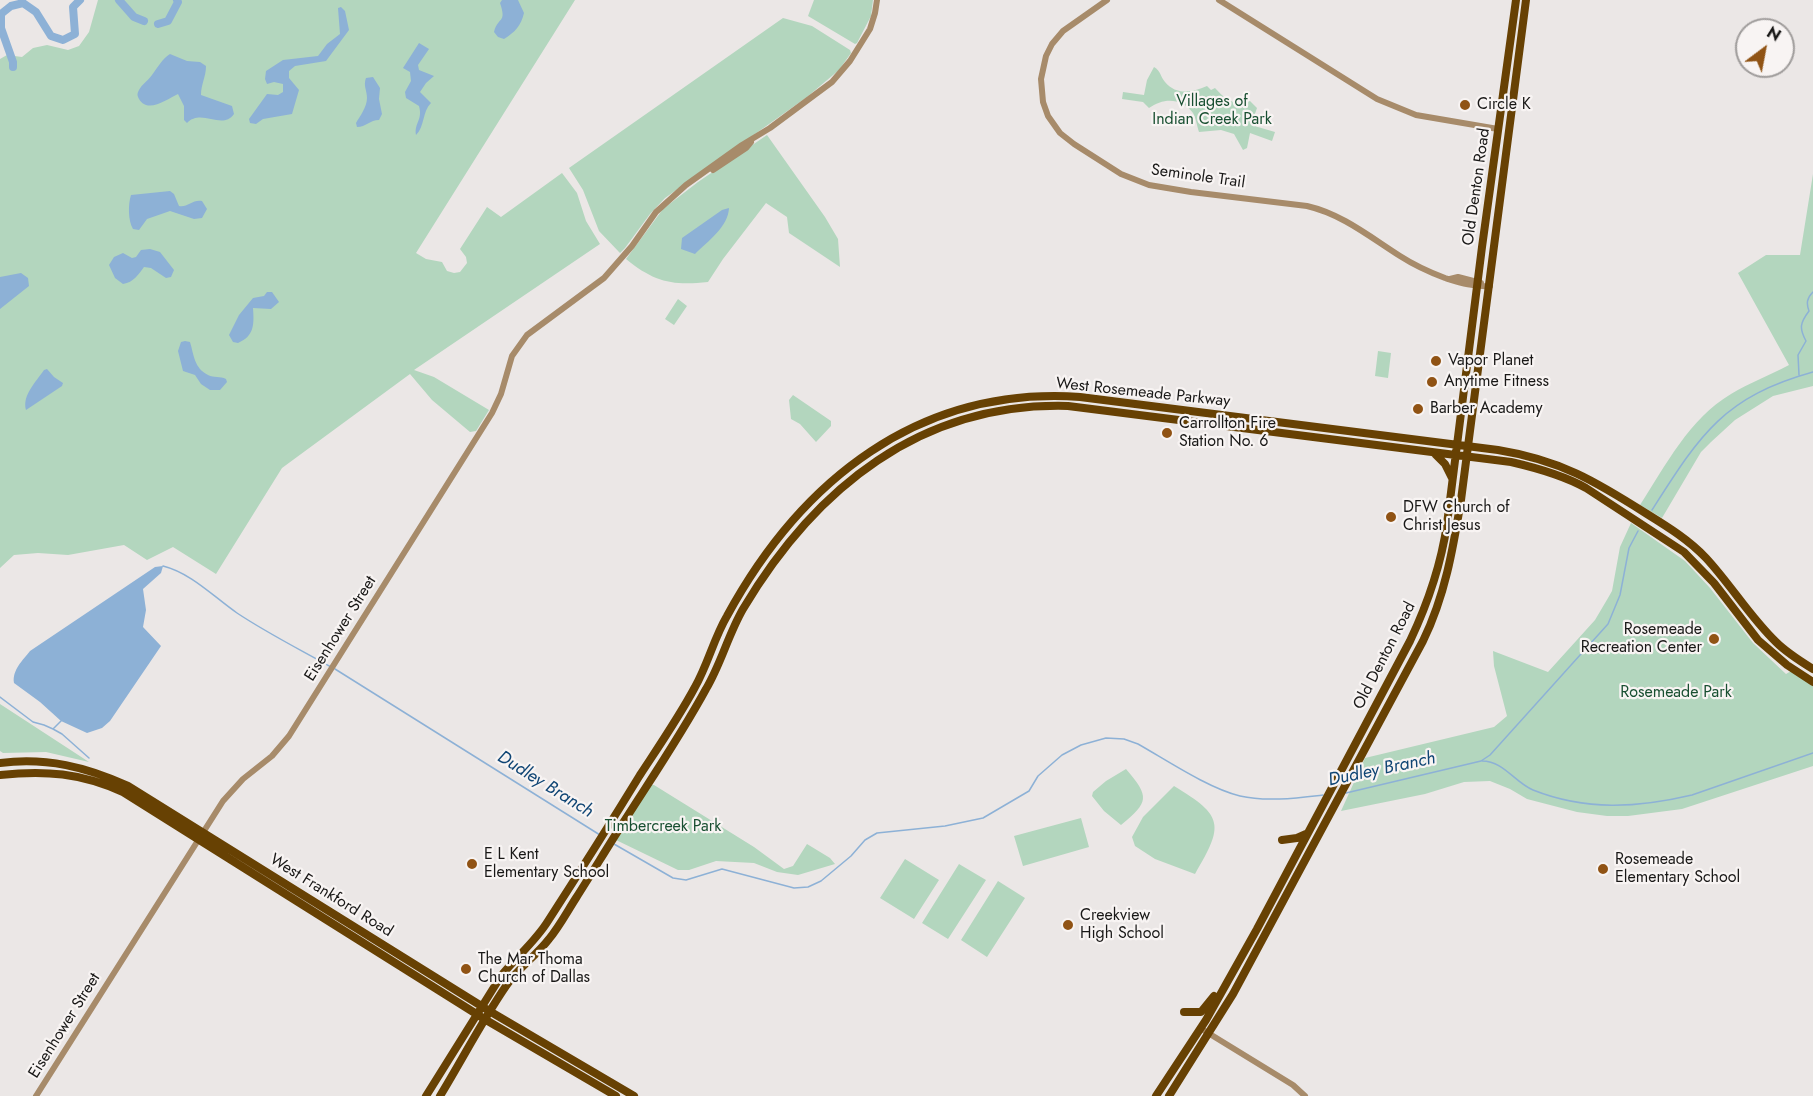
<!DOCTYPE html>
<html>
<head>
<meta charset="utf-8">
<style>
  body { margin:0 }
  #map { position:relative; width:1813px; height:1096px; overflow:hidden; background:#ebe7e6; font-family:Jost,sans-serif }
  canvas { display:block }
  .north { position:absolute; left:1735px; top:18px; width:60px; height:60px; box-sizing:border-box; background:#f8f4f3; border:2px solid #9f9c9b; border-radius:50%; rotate:32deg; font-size:16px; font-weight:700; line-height:24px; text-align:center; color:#191817 }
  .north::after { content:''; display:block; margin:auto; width:21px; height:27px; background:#905314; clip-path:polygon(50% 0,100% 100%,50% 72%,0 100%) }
</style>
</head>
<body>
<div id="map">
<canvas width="1813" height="1096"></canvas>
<div class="north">N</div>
</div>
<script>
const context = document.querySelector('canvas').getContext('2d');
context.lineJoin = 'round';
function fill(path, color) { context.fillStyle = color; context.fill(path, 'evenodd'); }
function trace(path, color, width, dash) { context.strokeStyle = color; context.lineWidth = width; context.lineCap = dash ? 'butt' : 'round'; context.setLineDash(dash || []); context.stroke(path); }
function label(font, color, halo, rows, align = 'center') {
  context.font = font + ' Jost,sans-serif'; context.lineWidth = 4.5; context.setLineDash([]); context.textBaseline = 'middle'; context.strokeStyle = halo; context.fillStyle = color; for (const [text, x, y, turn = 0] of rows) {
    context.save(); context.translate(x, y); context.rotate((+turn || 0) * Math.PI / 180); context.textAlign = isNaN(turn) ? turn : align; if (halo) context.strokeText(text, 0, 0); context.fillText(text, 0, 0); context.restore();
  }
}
fill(new Path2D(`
  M98,0h477l-159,253 10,6 16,3 5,9 7,2 6,-1 7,-9 -1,-6 -6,-8 27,-42 14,10 61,-44 15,20 9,28 14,23 -186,126 20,7 55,33 -13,21 -6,1 -38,-32 -22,-26 -128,94 -66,106 -43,-27 -26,13 -23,-15 -56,10 -30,-2 -24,2 -14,13v-509l7,-4 15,2 11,-9 14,-3 21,5 11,-4 10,-14z
  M814,0h59l-2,16 -14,27 -2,1 -47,-28z
  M783,18l29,8 38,24 1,3 -12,17 -32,27 -142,101 -15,16 -25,34 -5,5 -1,-1 -20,-21 -16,-41 -14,-22z
  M1154,67c7,4 6,9 11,15 12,14 27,10 42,4l4,4 4,-2c10,11 20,19 35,13l7,7 -6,17 24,7 -3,9 -22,-8 -3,15 -4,2 -9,-16 -13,-4 -22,2c-2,-6 -3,-14 -6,-19 -12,-16 -30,-15 -44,-5l-6,-6 -21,-3 1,-7 21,3 3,-15z
  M767,135l58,82 13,22 2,28 -51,-34 -2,-16 -21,-14 -43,56 -15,23c-35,4 -54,0 -82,-23l37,-50 35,-27z
  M1813,174v212l-40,10 -38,24 -24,22 -10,10 -39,66 -22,-13c26,-40 49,-86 91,-111 18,-11 39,-19 58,-29l-51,-92 28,-18h34z
  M678,299l9,7 -13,19 -9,-6z
  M1378,351l13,2 -3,25 -13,-2z
  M793,395l38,26v5l-15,16 -16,-18 -9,-5 -2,-19z
  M1631,523l54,38 25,27 43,55 33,31 5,-3 22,14v81l-131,43 -54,7h-21l-30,-4 -50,-13 -17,-10 -20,-8 -26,1 -39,12 -84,17 24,-53 129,-31 13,-11 -13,-50 -1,-15 55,21 47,-52 13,-22 4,-7 8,-44z
  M0,704l89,58 -43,-10 -43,1 -3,-2z
  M1126,769c24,28 23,33 -5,56l-17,-14 -12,-15 1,-4 13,-11z
  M651,785h3l100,62 30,22 9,-3 14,-22 23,14 5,6 -37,11 -21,-3 -23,-9 -38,-2 -27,9h-11l-62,-30z
  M1174,786c50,30 50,39 21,88l-40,-15 -20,-13 -3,-9 11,-20z
  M1081,818l8,29 -66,19 -9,-30z
  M905,859l34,21 -25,39 -34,-21z
  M959,864l27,16 -38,59 -26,-16z
  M998,881l27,17 -38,59 -26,-17z`), '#b3d6be');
fill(new Path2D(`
  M502,0h16l6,13c-3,13 -9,19 -20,26l-6,-2 -4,-5c4,-16 13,-8 6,-29z
  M341,7l4,4 4,19 -23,31 -31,5 -6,5v7l10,12 -7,24 -29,5 -7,5 -6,-1 -1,-4 18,-25 11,1 5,-3v-8l-9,-2 -7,2 -2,-5 1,-8 17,-11 35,-4 9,-12 13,-10 -2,-26z
  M419,43l10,6 -11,16 1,5 15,6 -8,7 -6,9 11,11c-9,9 -6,23 -15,32 -2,-12 7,-15 3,-29l-13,-8 -1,-6 6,-11 -1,-9 -7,-4z
  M170,54l17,7 13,1 6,4c0,11 -5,18 -5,29l31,11 2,8c-12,17 -32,-6 -47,9l-3,-3v-14l-6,-12c-11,5 -30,20 -39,5 -2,-4 -2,-5 0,-9 3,-6 9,-9 13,-15 6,-8 10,-16 18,-21z
  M373,77l7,11 -1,11 3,15 -3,6c-9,0 -13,7 -22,7l-1,-4c4,-7 11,-16 11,-25 0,-8 -4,-12 -1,-20z
  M170,191l4,3 5,12c8,2 14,-7 23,-5l5,8 -5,9 -8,1 -24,-8 -23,8 -8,11 -6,-1c-5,-8 -5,-25 -2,-34z
  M729,208c-1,19 -21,33 -34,46l-14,-5 1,-11 40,-28z
  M150,249l10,3 14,18 -3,7 -5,1 -15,-10 -7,-1c-6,8 -10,15 -21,17l-8,-6 -6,-13 5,-8 9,-4 9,5 4,-1 5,-7z
  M21,273l7,5 1,8 -29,23v-32z
  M267,292h5l7,10 -8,7 -18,-1c1,15 2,28 -15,35l-5,-1 -4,-7 10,-20 14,-17 11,-2z
  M185,341l5,1c4,13 4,26 18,33 6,3 12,1 18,4l1,3 -7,8h-10l-9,-6 -6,-9 -12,-4 -5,-20 3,-9z
  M47,369l7,8 9,6 -1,3 -36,24c-4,-15 10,-28 18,-40z
  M163,566l-2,7 -18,16 3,21 -3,17 18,19 -51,75 -8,7 -15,5 -26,-12 -21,-19 -26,-19c-2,-13 9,-23 16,-32l125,-84z`), '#8db1d6');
trace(new Path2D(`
  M1799,375l-1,-20 8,-14c-7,-13 -6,-18 3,-30 -3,-8 -2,-13 4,-19
  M1652,510c48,-75 71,-113 161,-138
  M163,566c28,7 51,31 74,47 30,20 62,36 94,54
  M335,669l265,166
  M0,697l33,25 11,3 9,4 8,-8
  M53,729l9,5 27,24
  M1482,761c22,0 32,21 51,29 53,21 104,18 159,5l121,-42
  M1346,793l135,-32 9,-6 118,-131 12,-29 9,-47 9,-17
  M614,844l59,34 13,2 36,-11 72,19 14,-1 13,-6 30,-25 14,-16 12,-7 68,-7 38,-8 46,-27 9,-15 24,-21 19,-10 25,-7 18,1 14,5c30,17 70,44 102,52 26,6 57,2 83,-1`), '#8db1d6', 1.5);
trace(new Path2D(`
  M119,0l15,17 10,4
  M158,24l10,-3 10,-19 -1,-2
  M13,67v-5l-12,-34v-14l10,-8 12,-3 13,9 15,24 12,4 12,-6 -2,-27 7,-7`), '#8db1d6', 8);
trace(new Path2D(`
  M1107,0l-44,31 -11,13 -6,12 -5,23 2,23 5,14 12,17 14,11 47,30 28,11 42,7 116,14c35,8 63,31 93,50 14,9 29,16 45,22 16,5 28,9 45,8
  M1219,0l158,99 39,16 82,14
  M713,170l33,-22 5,-6
  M1450,279l8,-2 23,6
  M1200,1028l93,57 12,11
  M36,1096l187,-295 20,-22 29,-23 17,-20 203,-323 9,-19 11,-38 15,-21 77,-57 28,-32 24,-34 30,-27 56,-40 28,-17 62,-46 18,-21 20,-32 5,-16 2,-13`), '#a78b6a', 6);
trace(new Path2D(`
  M1434,453l11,11 7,14
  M0,763c46,-6 87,4 128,23l363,226 143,84
  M0,775c45,-5 81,-2 123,17l363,228 130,76
  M1282,840l15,-2 9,-4
  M1184,1012h17l13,-16
  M426,1096l75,-120c15,-19 34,-34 47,-55 31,-48 62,-97 92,-146 19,-29 39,-58 55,-88 13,-23 19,-49 32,-71 74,-136 192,-230 353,-219l418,53c62,10 97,31 149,64 21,13 42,26 59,44 25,27 44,59 70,84 11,11 24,19 37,27
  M440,1096c22,-36 42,-75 66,-110 12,-18 30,-30 43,-47 10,-12 18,-27 27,-41 16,-25 31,-50 47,-75 28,-44 58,-88 83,-134 15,-25 22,-54 37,-80 72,-121 178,-207 325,-203l443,56c26,6 52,13 75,26l98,64 30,31 44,57 29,25 26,17
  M1156,1096l50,-76 51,-91 153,-288c18,-38 31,-76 37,-117l35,-277 34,-247
  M1169,1096l64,-102 190,-353c22,-45 30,-92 38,-141l65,-500`), '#674103', 8);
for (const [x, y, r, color] of [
  [1465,105,6,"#905314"],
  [1436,361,6,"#905314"],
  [1432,382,6,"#905314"],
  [1418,409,6,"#905314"],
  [1167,433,6,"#905314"],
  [1391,517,6,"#905314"],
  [1714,639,6,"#905314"],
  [472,864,6,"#905314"],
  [1603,869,6,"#905314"],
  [1068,925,6,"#905314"],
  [466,969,6,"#905314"]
]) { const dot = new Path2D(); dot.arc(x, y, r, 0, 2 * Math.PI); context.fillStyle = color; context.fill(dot); trace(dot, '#f8f4f3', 2); }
label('16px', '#184f31', '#f8f4f3', [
  ["Villages of",1212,102],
  ["Indian Creek Park",1212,120],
  ["Rosemeade Park",1676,693],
  ["Timbercreek Park",663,827]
]);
label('16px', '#191817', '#f8f4f3', [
  ["Circle K",1477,105],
  ["Vapor Planet",1448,361],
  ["Anytime Fitness",1444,382],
  ["Barber Academy",1430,409],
  ["Carrollton Fire",1179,424],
  ["Station No. 6",1179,442],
  ["DFW Church of",1403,508],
  ["Christ Jesus",1403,526],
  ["Rosemeade",1702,630,"right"],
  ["Recreation Center",1702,648,"right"],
  ["E L Kent",484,855],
  ["Elementary School",484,873],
  ["Rosemeade",1615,860],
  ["Elementary School",1615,878],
  ["Creekview",1080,916],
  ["High School",1080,934],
  ["The Mar Thoma",478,960],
  ["Church of Dallas",478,978]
], 'left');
label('16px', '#191817', '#f8f4f3', [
  ["Seminole Trail",1198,177,8],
  ["Old Denton Road",1477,187,-82],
  ["West Rosemeade Parkway",1143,393,6],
  ["Eisenhower Street",341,629,-58],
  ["Old Denton Road",1385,656,-63],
  ["West Frankford Road",331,896,32],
  ["Eisenhower Street",65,1026,-58]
]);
label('italic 18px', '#0f4574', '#f8f4f3', [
  ["Dudley Branch",1382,770,-12],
  ["Dudley Branch",545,785,32]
]);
</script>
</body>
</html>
